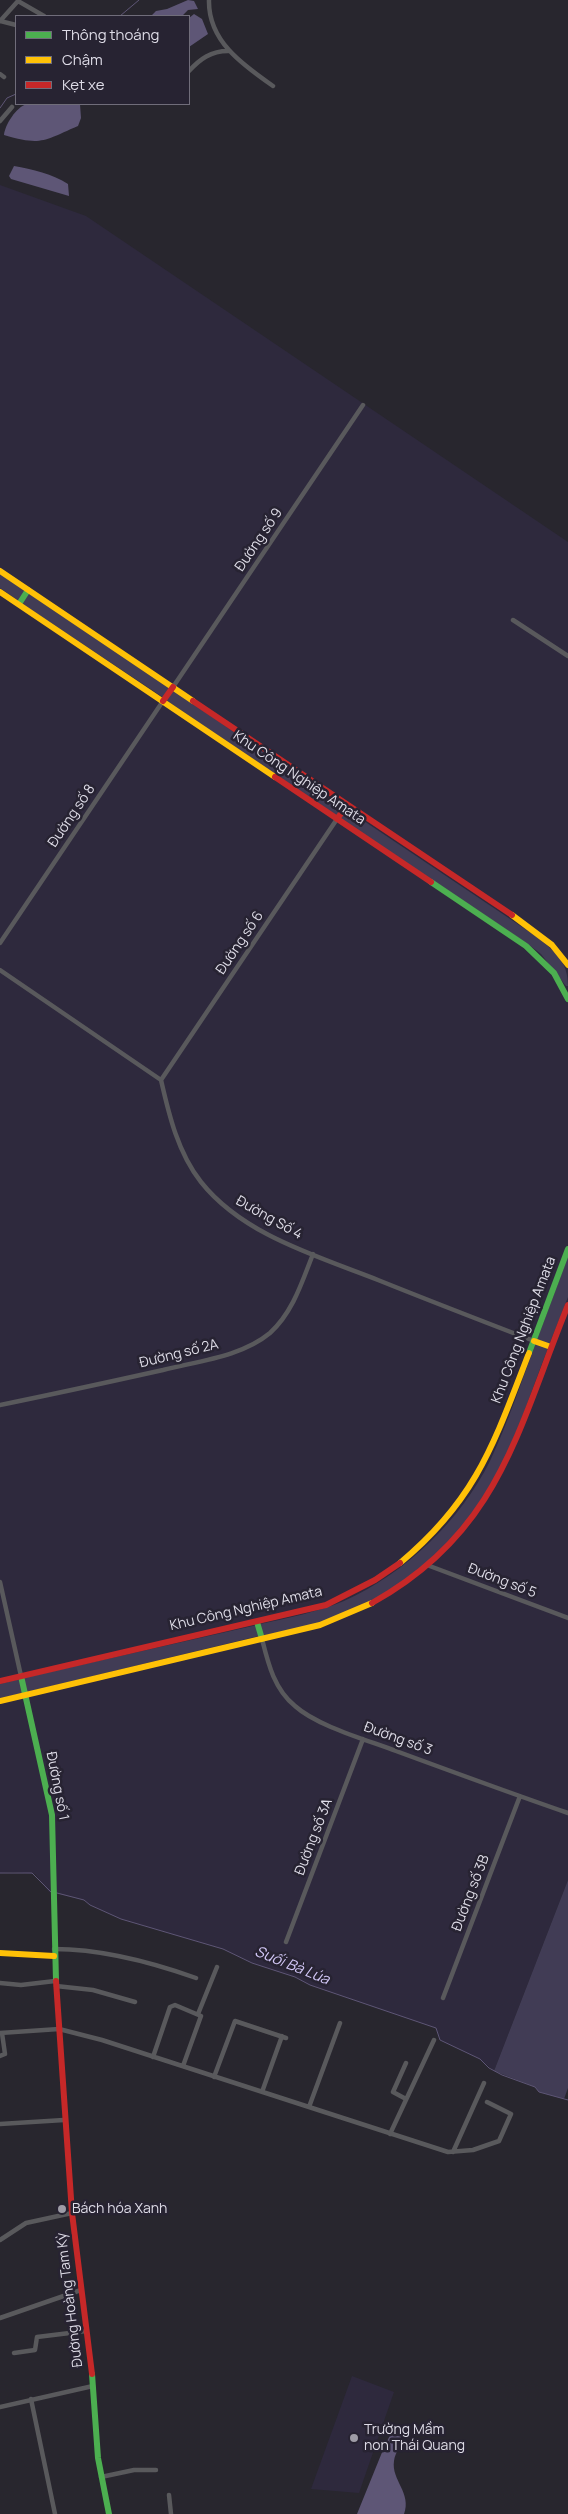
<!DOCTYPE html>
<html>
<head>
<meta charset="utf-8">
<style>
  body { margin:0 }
  #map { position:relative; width:568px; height:2514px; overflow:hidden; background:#28262e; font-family:Manrope,sans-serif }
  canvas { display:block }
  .legend { position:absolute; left:15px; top:15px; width:175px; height:90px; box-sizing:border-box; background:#272332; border:1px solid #706d7a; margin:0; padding:6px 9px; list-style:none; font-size:15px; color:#dedce7 }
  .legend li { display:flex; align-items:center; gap:10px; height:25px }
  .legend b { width:25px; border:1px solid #706d7a }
</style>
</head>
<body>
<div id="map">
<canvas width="568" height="2514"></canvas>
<ul class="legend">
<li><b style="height:6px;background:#4caf50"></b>Thông thoáng</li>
<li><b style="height:6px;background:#ffc107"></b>Chậm</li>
<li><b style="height:6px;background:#c62828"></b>Kẹt xe</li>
</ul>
</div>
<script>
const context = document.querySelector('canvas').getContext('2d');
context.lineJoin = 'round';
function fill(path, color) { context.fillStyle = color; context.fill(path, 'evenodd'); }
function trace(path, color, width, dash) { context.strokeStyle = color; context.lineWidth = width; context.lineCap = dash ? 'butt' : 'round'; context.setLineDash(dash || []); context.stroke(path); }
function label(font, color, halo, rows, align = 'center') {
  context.font = font + ' Manrope,sans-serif'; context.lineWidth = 5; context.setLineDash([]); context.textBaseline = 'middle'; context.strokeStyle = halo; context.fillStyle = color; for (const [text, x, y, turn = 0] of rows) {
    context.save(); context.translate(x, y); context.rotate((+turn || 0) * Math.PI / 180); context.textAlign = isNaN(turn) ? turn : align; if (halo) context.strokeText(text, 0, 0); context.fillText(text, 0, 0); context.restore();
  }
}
fill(new Path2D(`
  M0,185l86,31 482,326v1338l-74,191 -14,-12 -40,-19 -4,-12 -126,-43 -15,-8 -43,-14 -29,-14 -102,-30 -31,-14 -6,-5 -35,-8 -14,-18 -22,-2 -13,1z
  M352,2376l42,16 -35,101 -48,-4z`), '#2e293d');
fill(new Path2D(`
  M0,574l25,17 -6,10 -19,-13z
  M28,593l142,96 -6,9 -143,-95z
  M173,690l170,117 -6,9 -171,-116z
  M346,809l191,128c18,15 31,24 31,49h-2l-25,-32 -13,-10 -188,-126z
  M568,1257v40l-19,48 -12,-5z
  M536,1343l12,5c-17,43 -31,89 -53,129 -35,67 -104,125 -177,146 -18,5 -37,8 -55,13l-3,-12c28,-6 57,-12 84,-23 62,-28 116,-80 146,-140 18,-38 31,-79 46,-118z
  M257,1625l2,11 -232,56 -4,-14z
  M20,1679l4,14 -24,5v-14z
  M568,1880v208l-4,11 -25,-7 -4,-5 -41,-16z`), '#413c55');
fill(new Path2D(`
  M188,0l6,1 4,8 -10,1 -6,6h-31l5,-5 11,-2z
  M194,14l8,5 6,15 -19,13v-29z
  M27,104h53l1,14 -3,8c-35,15 -36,20 -74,9 1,-10 12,-28 23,-31z
  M14,166c18,3 39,8 54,18l1,12 -58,-17 -2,-3z
  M395,2426l10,6 1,4c-4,8 -11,16 -12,25 -3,19 18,32 10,53h-47l28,-69z`), '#5e5676');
trace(new Path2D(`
  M120,16l19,-16
  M0,108l7,-10 9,-4
  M0,1873h32l19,19
  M57,1893l27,7 6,5 31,14 102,30 29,14 43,14 15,8 126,43 4,12 40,19 9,9 13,7 33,12 4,5 29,8`), '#5e5676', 1);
trace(new Path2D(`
  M209,0c-1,41 34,65 64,86
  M0,21l18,-20 26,15
  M0,21l16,4
  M189,71c11,-12 22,-20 39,-20
  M0,74l4,3
  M0,121l12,-14
  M513,620l55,36
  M173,687l190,-282
  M0,943l163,-242
  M0,970l161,110c8,35 17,73 40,102 42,53 116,74 177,98 52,21 104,41 156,61
  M161,1080l176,-261
  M0,1405c54,-11 109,-23 163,-35 35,-9 78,-13 107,-37 23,-21 32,-51 43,-79
  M427,1565l141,53
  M0,1582l21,94
  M262,1639c6,24 12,50 33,67 22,20 72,34 101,45 57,21 114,42 172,62
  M286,1942l77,-203
  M54,1949c48,0 97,13 142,29
  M0,1983l21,2 34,-4
  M56,1986l37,4 42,12
  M443,1998l77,-202
  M198,2014l19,-47
  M0,2033l59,-4 43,11 346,112 25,-2 26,-9 12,-27 -24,-12
  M0,2056l5,-2 -3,-21
  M153,2057l17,-50 5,-2 26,11 -18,50
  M406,2063l-13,29 13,7
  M214,2077l21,-56 51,17
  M262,2092l20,-56
  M309,2107l31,-84
  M0,2124l64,-4
  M390,2134l44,-94
  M453,2152l31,-69
  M0,2240l26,-17 46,-10
  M0,2318l81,-28
  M14,2353l21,-3 2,-13 49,-6
  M31,2399l24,115
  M0,2407l93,-21
  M101,2477l33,-7h22
  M169,2495l2,19`), '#59595c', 4.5);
trace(new Path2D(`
  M19,604l9,-14
  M431,882l95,64 28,27 14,26
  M529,1353l39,-104
  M257,1622l5,17
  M21,1676l31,139 4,166
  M92,2374l6,84 11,56`), '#4caf50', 6);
trace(new Path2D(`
  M0,571l193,130
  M0,592l275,185
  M512,915l40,30 16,20
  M534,1341l17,6
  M400,1563c77,-64 94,-120 129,-210
  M0,1701l320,-76 52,-22
  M0,1953l54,3`), '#ffc107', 6);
trace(new Path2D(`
  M163,701l10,-14
  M193,701l319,214
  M275,777l156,105
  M337,819l10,-14
  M372,1603c128,-71 145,-173 196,-298
  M0,1681l326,-76 49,-25 25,-17
  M56,1981l16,232 20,161`), '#c62828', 6);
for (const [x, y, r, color] of [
  [62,2209,5,"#9e9ca6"],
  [354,2438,5,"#9e9ca6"]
]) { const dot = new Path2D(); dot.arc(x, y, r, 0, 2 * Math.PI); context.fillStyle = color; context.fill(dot); trace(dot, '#272332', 2); }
label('14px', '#dedce7', '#272332', [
  ["Đường số 9",259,540,-56],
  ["Khu Công Nghiệp Amata",299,778,34],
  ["Đường số 8",72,816,-56],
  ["Đường số 6",240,943,-56],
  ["Đường Số 4",269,1218,29],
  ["Khu Công Nghiệp Amata",524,1330,-69],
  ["Đường số 2A",179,1354,-14],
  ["Đường số 5",502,1581,21],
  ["Khu Công Nghiệp Amata",246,1609,-13],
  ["Đường số 3",398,1739,20],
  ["Đường số 1",57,1786,79],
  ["Đường số 3A",314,1837,-69],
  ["Đường số 3B",471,1893,-69],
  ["Đường Hoàng Tam Kỳ",70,2300,-97]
]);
label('14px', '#dedce7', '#272332', [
  ["Bách hóa Xanh",72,2209],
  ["Trường Mầm",364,2430],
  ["non Thái Quang",364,2446]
], 'left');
label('italic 15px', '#d2c7f7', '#272332', [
  ["Suối Bà Lúa",292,1966,22]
]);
</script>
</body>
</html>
